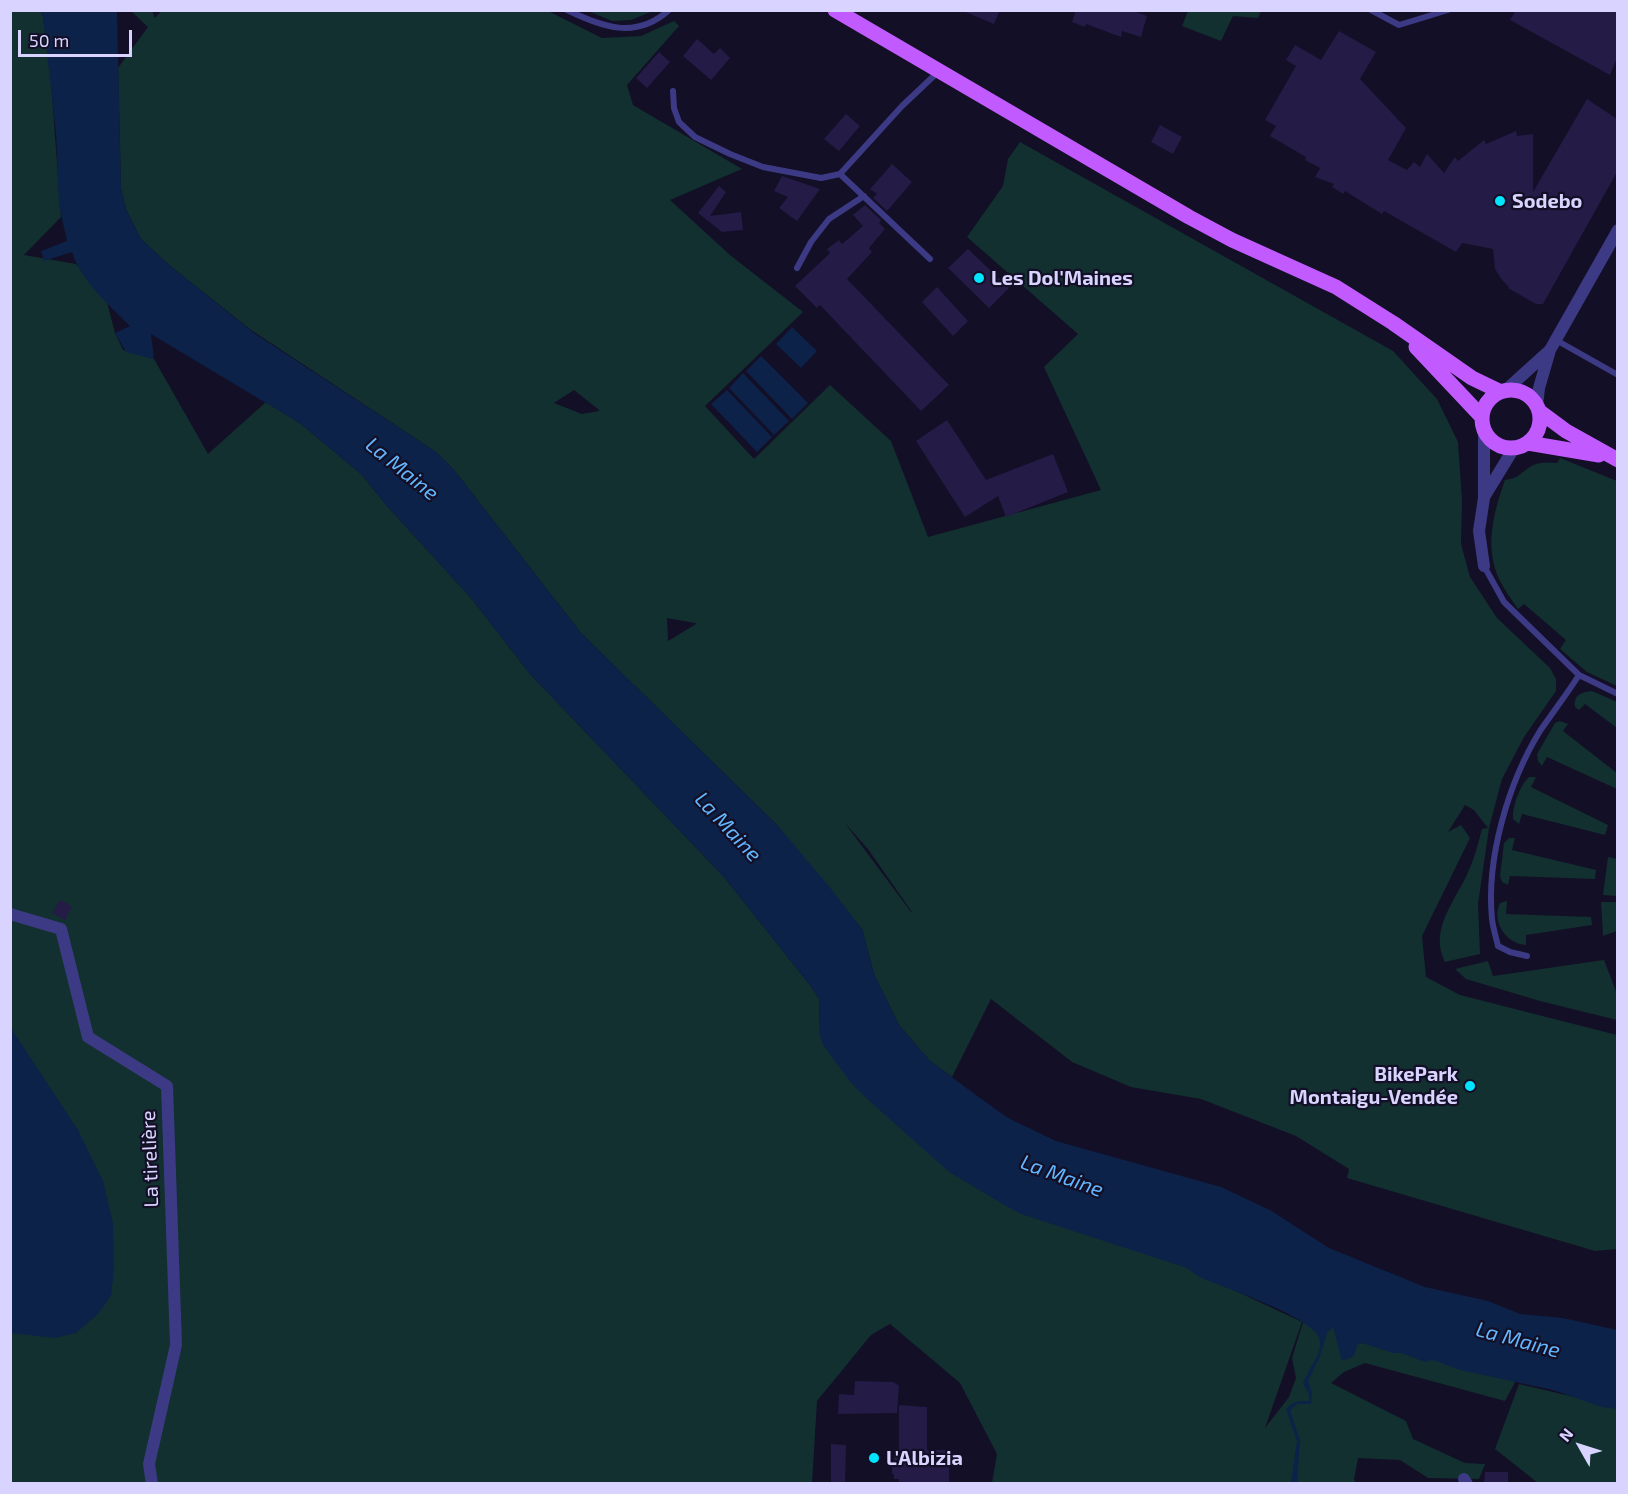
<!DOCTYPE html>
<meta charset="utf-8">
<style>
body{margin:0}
#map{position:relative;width:1628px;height:1494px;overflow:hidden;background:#130f26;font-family:"Exo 2",sans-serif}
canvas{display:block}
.frame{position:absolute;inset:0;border:12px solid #d9d4ff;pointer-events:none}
.north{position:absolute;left:1550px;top:1416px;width:60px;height:60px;-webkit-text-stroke:4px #130f26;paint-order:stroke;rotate:309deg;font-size:16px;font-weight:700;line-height:24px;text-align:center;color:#d9d4ff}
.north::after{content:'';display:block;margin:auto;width:21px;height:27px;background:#d9d4ff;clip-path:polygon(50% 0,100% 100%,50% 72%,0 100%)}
.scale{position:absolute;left:18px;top:30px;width:114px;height:27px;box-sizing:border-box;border:3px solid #d9d4ff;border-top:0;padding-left:8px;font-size:18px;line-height:21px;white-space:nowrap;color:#d9d4ff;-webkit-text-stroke:4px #130f26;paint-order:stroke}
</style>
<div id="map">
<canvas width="1628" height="1494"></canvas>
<div class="frame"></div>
<div class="north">N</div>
<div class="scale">50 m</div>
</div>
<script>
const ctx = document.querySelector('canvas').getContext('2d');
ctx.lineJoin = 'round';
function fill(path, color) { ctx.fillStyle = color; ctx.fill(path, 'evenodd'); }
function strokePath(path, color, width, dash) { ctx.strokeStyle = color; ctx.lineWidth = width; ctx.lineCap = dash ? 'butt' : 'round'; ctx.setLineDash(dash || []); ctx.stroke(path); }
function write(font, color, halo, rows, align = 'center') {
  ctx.font = font + ' "Exo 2",sans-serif'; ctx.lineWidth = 4.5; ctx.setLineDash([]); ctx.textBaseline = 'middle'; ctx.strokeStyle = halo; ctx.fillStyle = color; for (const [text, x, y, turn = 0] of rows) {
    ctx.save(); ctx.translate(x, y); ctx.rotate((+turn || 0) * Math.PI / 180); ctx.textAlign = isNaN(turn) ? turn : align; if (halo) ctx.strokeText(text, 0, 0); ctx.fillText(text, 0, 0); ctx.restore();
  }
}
fill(new Path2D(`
 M162 10 548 11 602 38 641 36 674 21 679 26 627 85 633 105 742 169 670 200 730 255 803 312 705 406 754 459 830 385 891 441 928 537 1101 490 1044 367 1078 334 967 237 1003 186 1008 159 1020 142 1393 351 1437 399 1458 442 1462 501 1461 544 1470 577 1497 618 1550 668 1556 679V691L1524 737 1502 779 1489 828 1478 904 1480 954 1445 962C1428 929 1457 899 1469 870 1475 857 1478 843 1482 829L1488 828 1474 810 1465 805 1448 832 1461 825 1470 838 1422 936 1426 977 1460 995 1617 1035V1249L1595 1251 1347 1178 1349 1169 1296 1136 1201 1099 1131 1087 1072 1062 991 999 952 1077 930 1061 899 1025 874 974 862 929 777 825 581 633 454 470 436 452 251 330 169 265 141 239 126 209 121 189 118 68 148 27 131 11H152L155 18ZM574 390 599 410V411L582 414 554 403ZM667 618 695 623 696 624 668 641ZM844 822 868 849 912 912H911Z
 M10 11H40L43 17 50 68 61 217 24 255 76 264 107 302 115 333 123 350 154 359 208 454 266 402 301 424 361 474 387 506 471 598 530 674 724 877 813 989 819 999 820 1036 1187 1268 1302 1322 1265 1428 1289 1397 1296 1378 1292 1358 1308 1306 1520 1373 1505 1401 1365 1363 1344 1372 1331 1383 1406 1421 1413 1439 1465 1463 1485 1464 1479 1479 1428 1478 1400 1460 1358 1458 1354 1480 1357 1483H992L997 1454 960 1383 890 1324 871 1335 817 1401 812 1483H11Z
 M588 11H653L631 20 612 21Z
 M1188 11V10L1261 11 1258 18 1233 16 1221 41 1182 26Z
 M1560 458 1617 481V686L1587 672 1560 649 1566 640 1524 604 1518 609C1512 600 1505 591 1500 581 1484 548 1493 514 1505 480 1518 478 1517 476 1527 469 1536 462 1546 462 1557 463Z
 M1592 691 1617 702V728L1585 704 1579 710 1575 707C1573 695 1582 692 1592 691Z
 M1560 721 1568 724 1563 731 1617 773V789L1547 757 1542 766 1538 761 1537 754 1555 723Z
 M1529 777H1536L1531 787 1608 825 1605 835 1522 814 1519 824 1513 819C1512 807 1520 785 1529 777Z
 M1509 838H1515L1512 850 1596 870 1595 879 1510 876 1508 885 1502 882 1500 876 1504 843Z
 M1608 857 1617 859V896L1603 895Z
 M1507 901 1506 914 1591 917 1592 925 1526 935V945C1506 944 1491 921 1500 903Z
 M1601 902H1618L1617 931 1603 936Z
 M1604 960 1617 994V1020L1540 1001 1466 979 1455 969 1488 961 1493 976Z
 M1519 1384 1617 1407V1483H1538L1495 1449Z`), '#12302f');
fill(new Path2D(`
 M40 11H117L121 189 126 209 141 239 169 265 254 333 436 452 454 470 581 633 777 825 828 885 862 929 874 974 899 1025 930 1061 980 1098 1008 1118 1056 1141 1221 1187 1270 1210 1329 1248 1425 1287 1488 1301 1520 1314 1563 1318 1617 1330V1409L1602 1407 1553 1390 1460 1370 1433 1360 1425 1362 1401 1353H1393L1362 1343 1357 1345 1354 1356 1342 1361 1333 1327 1327 1333 1319 1359 1308 1381 1312 1393 1311 1404H1297L1290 1410 1300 1441 1297 1483H1291L1297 1441 1286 1409C1293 1401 1299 1401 1309 1401V1394L1303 1384C1308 1368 1321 1358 1320 1341 1318 1318 1224 1288 1202 1278 1197 1276 1192 1272 1187 1268L1021 1214 1006 1206 949 1172 865 1097 852 1084 823 1045 820 1036 819 999 813 989 724 877 530 674 471 598 387 506 361 474 301 424 151 334 154 359 126 352 115 333 130 326C109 305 81 281 72 252L44 261 41 251 67 241 59 205 56 133 43 17Z
 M792 327 817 351 801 368 776 344Z
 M761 356 808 403 792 419 746 371Z
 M743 373 789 421 774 435 729 388Z
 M727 390 772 437 757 452 711 404Z
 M11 1028 78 1130 103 1181 113 1223 114 1270 111 1296 97 1315 76 1333 55 1338 11 1333Z`), '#0c2248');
fill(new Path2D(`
 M961 10H1000L994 24Z
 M1076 10H1130L1147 16 1141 37 1122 31 1121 37 1086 24 1085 27 1072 22Z
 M1516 10H1617V58L1610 75 1510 20Z
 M1339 31 1376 52 1360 79 1406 128 1388 160 1407 170 1414 162 1420 167 1427 154 1444 173 1455 157 1458 161 1484 140 1486 144 1516 131 1517 136 1533 134V192L1587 99 1617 119V172L1543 304H1536L1508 288 1509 287 1502 280 1495 269 1493 249 1462 243 1456 252 1384 211 1382 214 1345 191 1343 194 1332 187 1334 184 1315 177 1320 168 1305 160 1306 157 1270 136 1276 126 1265 120 1296 66 1286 60 1295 45 1321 60Z
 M697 39 714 54 720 48 730 58 711 80 683 56Z
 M659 52 670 62 647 88 636 78Z
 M846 114 860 126 839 151 824 139Z
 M1160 125 1182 137 1173 154 1151 142Z
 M892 164 912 182 887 211 873 198 877 194 870 189Z
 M782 176 820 189 797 221 779 208 788 197 774 191Z
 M719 186 726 192 710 216 741 212 743 230 722 232 698 213Z
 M865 205 881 220 879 223 885 229 869 248 872 252 847 279 949 385 921 411 820 305 817 308 795 286 830 253 827 249 839 240 842 244 863 226 853 215Z
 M968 249 1009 288 989 308 948 268Z
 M937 287 968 321 953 336 922 302Z
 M947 420 986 480 1053 454 1068 492 1006 517 998 496 965 517 916 441Z
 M60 900 72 906 65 920 52 913Z
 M855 1381 893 1382 899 1386 897 1413 838 1414 839 1394 854 1395Z
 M899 1405 927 1407V1450H949V1484H899V1479H894V1474H892V1460H894V1456H899Z
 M831 1444 846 1445 845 1484H831Z
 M1485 1472H1508V1484H1484Z`), '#241b47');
strokePath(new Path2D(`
 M567 10C602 27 636 40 669 10
 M1371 10 1399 25 1448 10
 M673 91 674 108 679 122 695 137 730 154 763 167 821 178 840 174 902 106 938 72
 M840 174 930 259
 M797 268 811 242 829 219 864 196
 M1556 340 1618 375
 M1484 566 1504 602 1579 675C1567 694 1553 712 1540 731 1508 783 1486 859 1492 919 1493 928 1496 937 1498 946L1510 952 1527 956
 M1579 675 1618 694`), '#3d3a85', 6);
strokePath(new Path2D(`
 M1507 389 1549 351
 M1537 406 1539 388 1550 350 1618 230
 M1484 497 1514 448
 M1484 566 1479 531 1484 498V433
 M10 914 61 929 88 1037 167 1086 176 1345 149 1464 152 1484
 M1464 1479 1467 1484`), '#3d3a85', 12);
strokePath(new Path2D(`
 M835 10 1189 217 1232 240 1336 287 1393 323 1472 378 1499 391
 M1416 347 1481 416
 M1482 419a29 29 0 1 1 58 0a29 29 0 1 1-58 0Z
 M1539 411 1566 431 1618 460
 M1528 443 1599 455`), '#c25bff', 15);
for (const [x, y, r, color] of [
 [1500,201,6,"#00e5ff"],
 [979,278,6,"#00e5ff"],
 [1470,1086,6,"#00e5ff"],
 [874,1458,6,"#00e5ff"]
]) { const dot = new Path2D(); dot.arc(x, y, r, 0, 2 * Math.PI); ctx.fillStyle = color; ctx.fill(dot); strokePath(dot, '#130f26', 2); }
write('bold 20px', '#d9d4ff', '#130f26', [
 ["Sodebo",1512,201],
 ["Les Dol'Maines",991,278],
 ["BikePark",1458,1074,"right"],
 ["Montaigu-Vendée",1458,1097,"right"],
 ["L'Albizia",886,1458]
], 'left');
write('20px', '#d9d4ff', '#130f26', [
 ["La tirelière",150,1159,-92]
]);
write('italic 21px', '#62b6ff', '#130f26', [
 ["La Maine",402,469,39],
 ["La Maine",728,827,47],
 ["La Maine",1062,1176,20],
 ["La Maine",1518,1340,15]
]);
</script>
